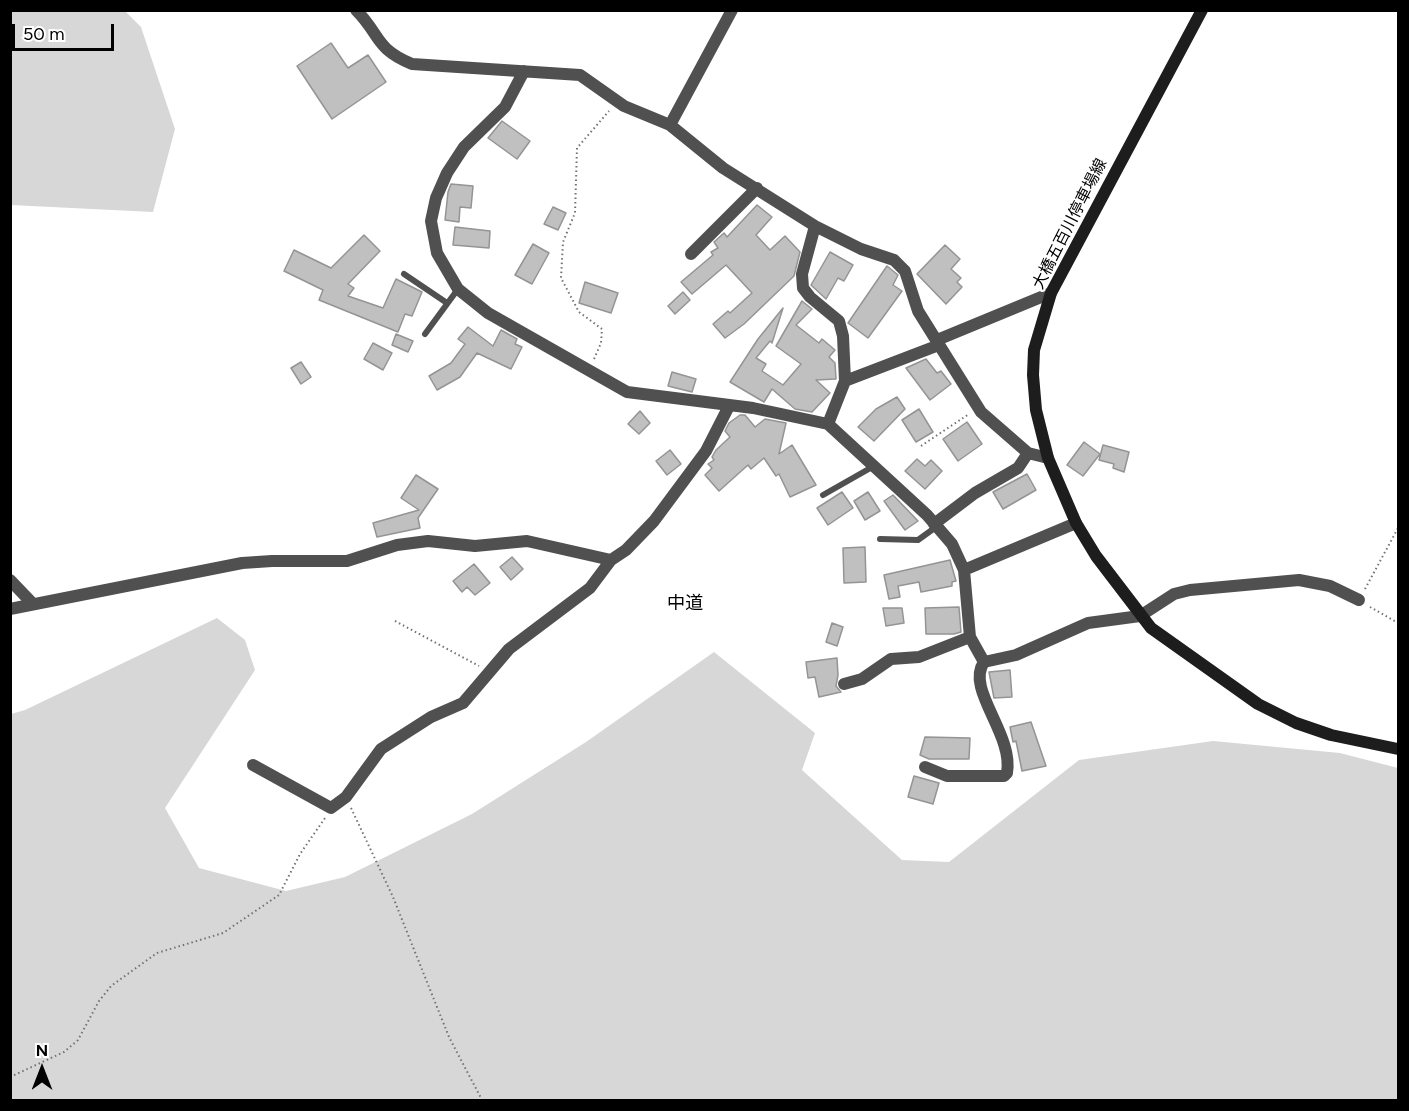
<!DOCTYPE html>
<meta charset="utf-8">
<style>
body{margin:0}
#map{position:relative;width:1409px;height:1111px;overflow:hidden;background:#fff;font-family:Figtree,sans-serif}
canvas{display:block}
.frame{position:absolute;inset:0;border:12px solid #000;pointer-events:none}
.north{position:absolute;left:12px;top:1039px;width:60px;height:60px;-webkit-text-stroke:4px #fff;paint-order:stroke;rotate:0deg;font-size:16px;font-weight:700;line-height:24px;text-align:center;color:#000}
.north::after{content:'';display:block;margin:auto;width:21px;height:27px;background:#000;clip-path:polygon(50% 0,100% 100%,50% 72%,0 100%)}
.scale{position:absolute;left:12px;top:24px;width:102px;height:27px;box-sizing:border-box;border:3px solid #000;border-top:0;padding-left:8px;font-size:18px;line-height:21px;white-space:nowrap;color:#000;-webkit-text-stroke:4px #fff;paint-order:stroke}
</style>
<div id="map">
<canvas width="1409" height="1111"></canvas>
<div class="frame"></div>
<div class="north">N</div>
<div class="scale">50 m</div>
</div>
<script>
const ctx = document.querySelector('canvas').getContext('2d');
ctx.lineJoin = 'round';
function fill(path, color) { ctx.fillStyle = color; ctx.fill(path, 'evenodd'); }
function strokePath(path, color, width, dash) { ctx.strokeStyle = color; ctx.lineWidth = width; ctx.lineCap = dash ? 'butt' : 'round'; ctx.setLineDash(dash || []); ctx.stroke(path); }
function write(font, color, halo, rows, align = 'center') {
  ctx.font = font + ' Figtree,"Noto Sans JP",sans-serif'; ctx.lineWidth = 4.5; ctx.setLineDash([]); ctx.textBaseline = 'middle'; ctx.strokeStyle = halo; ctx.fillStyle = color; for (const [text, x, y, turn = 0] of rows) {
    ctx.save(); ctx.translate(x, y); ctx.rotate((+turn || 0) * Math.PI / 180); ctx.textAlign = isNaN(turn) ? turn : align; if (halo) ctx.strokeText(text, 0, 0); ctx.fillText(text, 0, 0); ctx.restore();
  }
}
fill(new Path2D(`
 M10 11H125L141 27 175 129 153 212 11 205Z
 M217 618 245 640 255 670 165 808 199 868 286 891 345 877 472 814 586 742 714 652 815 733 802 770 902 860 949 862 1079 760 1213 741 1340 753 1398 768V1100H11V714L25 710Z`), '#d7d7d7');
const building = new Path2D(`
 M331 43 348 68 368 55 386 82 332 119 297 66Z
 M502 121 530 141 517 159 488 138Z
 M451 184 473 186 471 208 460 207 459 222 445 220 448 192Z
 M757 205 772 217 756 235 770 250 785 236 800 252 794 276 744 324 725 338 713 324 728 311 730 313 752 293 726 265 692 294 681 282 713 255 711 252 718 248 714 242 724 233 727 237Z
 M553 207 566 213 558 230 544 224Z
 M455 227 490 231 489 248 453 245Z
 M364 235 380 251 348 284 354 288 348 296 383 308 396 279 422 292 412 316 405 314 398 332 319 300 323 290 284 271 294 250 331 268Z
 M533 244 549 253 532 284 515 275Z
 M945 245 960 259 951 269 961 278 957 282 962 287 946 304 917 274Z
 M830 252 853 265 844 281 838 278 826 299 811 285Z
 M887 266 898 275 893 285 902 291 868 338 848 323Z
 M585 282 618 293 611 313 579 303Z
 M683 292 690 300 675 314 668 306Z
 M802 301 812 309 796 325 819 343 822 339 835 350 829 357 835 363 836 379 816 380 830 393 812 412 795 409 772 389 764 402 730 382 758 339 783 308 772 343 770 341 756 358 766 364 762 371 783 385 801 364 776 346Z
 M468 327 493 346 501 330 517 339 515 344 522 347 511 369 477 353 460 377 437 390 429 376 451 363 465 344 458 339Z
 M396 334 413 341 408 352 392 345Z
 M373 343 392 353 383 370 364 359Z
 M926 359 937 373 941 371 951 384 930 400 906 368Z
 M301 362 311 377 301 384 291 368Z
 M672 372 696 379 692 392 668 386Z
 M897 397 905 409 874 441 858 427 876 409Z
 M919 409 933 432 916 442 902 420Z
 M640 411 650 423 639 434 628 424Z
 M740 415H745L755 427 765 419 786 423 779 454 792 445 816 485 790 497 779 474 776 476 764 458 751 469 748 465 719 491 705 475 712 468 708 464 714 460 712 457 716 450 730 437 725 431 729 423Z
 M967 422 982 444 958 461 943 439Z
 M1084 442 1100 454 1083 476 1067 465Z
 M1103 445 1129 452 1124 472 1113 468 1114 464 1099 460Z
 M670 450 681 464 667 475 656 461Z
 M917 459 925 466 931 460 942 471 925 489 905 471Z
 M1027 474 1036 490 1003 509 993 492Z
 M416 475 438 489 418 518 420 528 377 537 373 523 419 510 401 498Z
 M842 492 853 508 828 525 817 508Z
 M868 492 880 511 865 520 854 501Z
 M893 495 918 521 905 530 884 501Z
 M865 547 866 582 844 583 843 548Z
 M512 557 523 569 511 580 500 567Z
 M950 560 956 581 952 582V586L921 592 919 582 898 586 900 597 889 599 884 575Z
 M474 564 490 583 475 595 467 587 462 592 453 581Z
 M959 607 961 632 954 634H926L925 608Z
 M883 608H902L904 623 886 626Z
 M832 623 843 627 837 646 826 642Z
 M837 658 838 675 836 686 841 692 819 697 815 677 808 678 806 662Z
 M1010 670 1012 697 994 698 989 672Z
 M1031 722 1046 766 1022 771 1016 741 1013 742 1010 727Z
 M925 737 970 738 969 759H929L920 755Z
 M914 776 939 783 933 804 908 797Z`);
fill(building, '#c0c0c0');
strokePath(building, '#949494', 1.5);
strokePath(new Path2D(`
 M594 359 601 343 602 329 579 312 561 278 563 242 575 213 577 148 609 111
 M921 446 969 414
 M1365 589 1398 528
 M1370 607 1398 623
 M395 621 479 666
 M351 808 393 897 449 1037 482 1100
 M10 1077 64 1052 78 1040 99 1001 111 986 157 953 223 933 279 895 300 854 325 818`), '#727272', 2, [1.5, 3]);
strokePath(new Path2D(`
 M404 274 447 303
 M425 334 458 289
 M823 495 874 466
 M880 539 918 540 936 527`), '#505050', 6);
strokePath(new Path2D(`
 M356 10C381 35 374 48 412 64L580 75 624 106 670 125 723 168 815 226 861 249 894 260 905 271 918 311 981 412 1028 453 1048 458
 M524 71 505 107 464 147 447 173 436 198 431 221 437 253 458 289 488 313 627 392 753 408 828 424 927 515 952 544 964 570 970 637 984 662 1016 655 1088 623 1140 616 1174 594 1190 590 1299 580 1330 586 1359 600
 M670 125 732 10
 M815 226 802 274 803 288 810 297 839 321 843 336 845 381 828 424
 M691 254 757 188
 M937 340 1051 293
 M845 381 939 345
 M934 524 975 493 1018 468 1028 453
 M964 570 1076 523
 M10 580 33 604
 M10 609 242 563 272 561H347L397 545 428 541 475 546 527 541 611 560
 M844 684 862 679 891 659 919 657 970 637
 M253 765 331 808 346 797 381 749 431 717 463 703 509 649 590 588 611 560 626 550 654 521 706 451 729 406
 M925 767 947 776H1004L1007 773C1014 734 965 689 984 662`), '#505050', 12);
strokePath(new Path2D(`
 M1202 10 1051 293 1034 350 1033 375 1036 410 1048 458 1076 523 1096 556 1151 628 1258 704 1296 723 1331 735 1398 749`), '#1d1d1d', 12);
write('16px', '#000', '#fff', [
 ["大橋五百川停車場線",1070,224,-63]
]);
write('18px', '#000', '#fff', [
 ["中道",685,604]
]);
</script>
